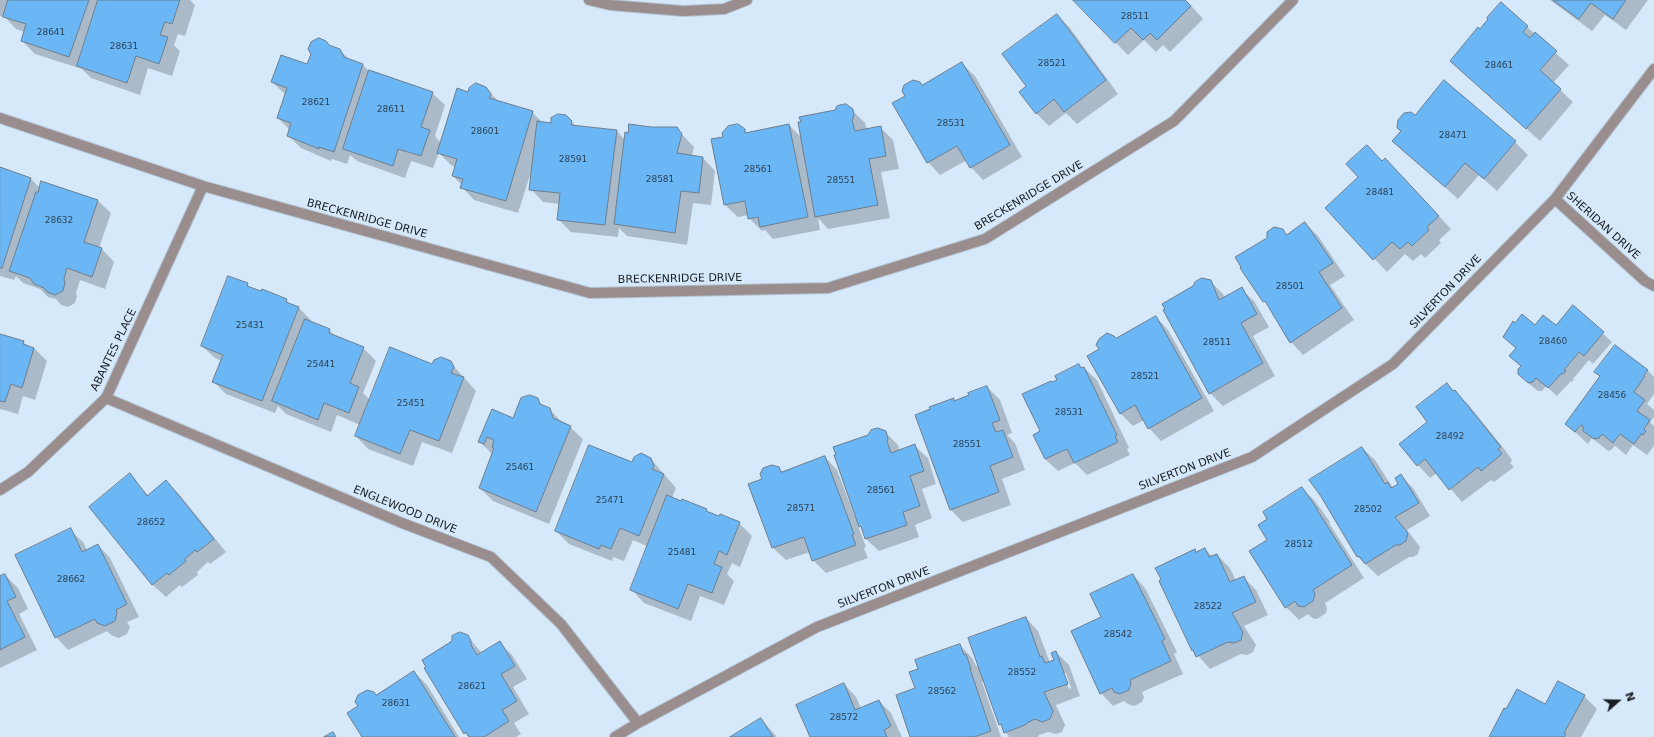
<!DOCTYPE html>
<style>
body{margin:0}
#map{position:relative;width:1654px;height:737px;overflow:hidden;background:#d6e9fa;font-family:"DejaVu Sans",sans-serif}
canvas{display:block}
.north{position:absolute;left:1598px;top:681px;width:40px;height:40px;-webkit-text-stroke:3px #d6e9fa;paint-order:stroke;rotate:70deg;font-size:11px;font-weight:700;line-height:16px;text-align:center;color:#171d23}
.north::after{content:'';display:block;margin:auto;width:14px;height:18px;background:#171d23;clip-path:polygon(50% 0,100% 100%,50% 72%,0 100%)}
</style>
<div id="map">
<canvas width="1654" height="737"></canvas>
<div class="north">N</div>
</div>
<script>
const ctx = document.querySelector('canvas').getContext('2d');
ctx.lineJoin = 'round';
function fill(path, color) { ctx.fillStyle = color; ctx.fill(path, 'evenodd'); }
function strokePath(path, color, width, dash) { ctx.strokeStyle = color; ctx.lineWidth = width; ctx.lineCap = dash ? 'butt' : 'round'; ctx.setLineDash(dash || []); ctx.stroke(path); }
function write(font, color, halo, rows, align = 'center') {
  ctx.font = font + ' "DejaVu Sans",sans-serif'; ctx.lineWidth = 3; ctx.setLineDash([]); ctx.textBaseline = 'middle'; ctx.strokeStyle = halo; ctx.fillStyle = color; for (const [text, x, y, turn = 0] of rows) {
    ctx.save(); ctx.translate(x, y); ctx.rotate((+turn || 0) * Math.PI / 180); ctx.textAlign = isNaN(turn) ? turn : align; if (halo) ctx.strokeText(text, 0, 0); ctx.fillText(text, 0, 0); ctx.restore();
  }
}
fill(new Path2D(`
 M0 0H190L195 5 185 36 178 34 174 45 180 51 172 76 148 68 140 95 91 78 82 69 35 54 22 41 25 32 16 29 5 17 0 16Z
 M1074 0H1186L1203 19 1170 52 1163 45 1156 52 1144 40 1128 55Z
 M1550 0H1648L1626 30 1605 15 1592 31Z
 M1057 15 1070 28 1118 94 1077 124 1066 113 1049 126 1036 113 1027 86Z
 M1527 27 1569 65 1553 83 1573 102 1540 141 1451 61 1480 30Z
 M330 46 339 50 351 61 363 65 369 71 432 93 445 105 435 136 441 143 468 93 485 87 499 102 532 112 543 123 551 124 566 116 577 127 617 131 625 140 676 128 694 147 692 156 703 158 715 171 711 205 693 203 687 245 627 236 619 228 618 237 571 232 558 219 560 204 543 202 531 189 532 169 518 213 474 200 462 187V185L453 176 456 167 451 165 439 153 433 168 411 161 405 178 357 161 350 155 347 164 332 159 331 161 301 148 288 135 290 130 278 118 286 95 272 82 308 65Z
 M962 64 975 76 1022 157 983 180 971 167 967 160 940 175 928 162 906 96 920 83 923 86Z
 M852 110 865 123 867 130 880 127 893 140 899 169 881 172 890 218 828 229 818 218 820 230 773 239 765 230 762 231 749 218V215L738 217 725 205 724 138 744 130 747 133 789 125 802 138Z
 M1415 117 1515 142 1528 155 1497 191 1479 175 1458 199 1393 141Z
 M1382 162 1398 172 1451 229 1439 240 1441 243 1425 258 1421 254 1413 261 1405 254 1387 272 1327 208Z
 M0 168 31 179 40 188 42 182 98 201 111 213 99 248 102 249 114 262 105 289 80 280 76 293 77 296 75 303 68 307 61 305 56 299 48 297 40 289 23 283 16 276 14 280 0 276Z
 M1305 223 1318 236 1345 276 1330 285 1354 320 1303 355 1291 342 1270 308 1264 301 1283 230 1287 235Z
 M1210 281 1223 294 1225 298 1241 289 1254 301 1269 327 1253 336 1275 376 1223 406 1210 393 1194 287Z
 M247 284 252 289 286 300 291 305 298 307 311 320 310 322 329 330 337 338 363 348 376 361 363 393 370 400 432 366 450 362 476 391 452 453 422 442 413 466 368 449 356 436 360 425 337 415 331 432 286 414 278 406 275 413 226 394 214 382 222 361 215 358 202 346Z
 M1573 306 1612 342 1593 364 1589 360 1573 379 1574 380 1572 382 1571 381 1557 396 1546 386 1542 391H1538L1528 383 1522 366 1535 327 1556 326Z
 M1156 317 1168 330 1214 411 1161 441 1149 428 1144 420 1133 426 1121 414 1100 350Z
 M0 335 23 342 29 347 34 348 47 361 35 400 23 396 18 414 0 409Z
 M1079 365 1082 369 1084 368 1097 380 1129 448 1127 449 1130 455 1087 475 1075 463 1058 471 1045 459 1041 432 1052 383Z
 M1647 370 1654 377V394L1647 404 1654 410V417L1650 422 1654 426V446L1647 455 1633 445 1626 455 1615 446 1611 450 1608 451 1592 438 1588 444 1566 424 1600 377 1596 372Z
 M1447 385 1468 404 1505 450 1512 460 1510 463 1514 467 1494 482 1491 480 1462 502 1437 473 1430 478 1418 465 1428 422Z
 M987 387 1000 400 1012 433 1007 435 1015 443 1025 470 1002 479 1011 505 963 522 951 510 916 415 953 400 955 401Z
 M537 399 545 408 549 409 563 423 570 427 583 439 549 524 493 501 480 488 492 454 480 442 514 420Z
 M885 432 898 445 900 451 915 446 928 458 936 484 922 489 932 518 915 525 919 537 879 551 866 539 863 529 857 523 866 547 864 548 868 558 826 573 813 560 810 552 786 560 773 548 749 484 763 479 778 468 783 472 825 457 837 470 855 517H857Z
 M1362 448 1375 460 1393 488 1399 484 1400 475 1413 488 1430 516 1407 530 1420 547 1418 554 1413 557H1409L1378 576 1358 557 1321 494Z
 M650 458 676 488 672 498 706 510 711 514 739 523 752 536 740 567 732 563 727 574 734 581 724 605 700 596 691 621 644 603 632 590 649 547 633 540 624 561 613 557 612 561 569 544 556 531 632 464Z
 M130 475 149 496 166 481 179 494 226 552 210 564 208 562 197 572 198 575 182 587 180 585 166 597 153 585 90 507Z
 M1302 488 1315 501 1330 522 1329 523 1364 578 1325 603 1327 608 1326 613 1317 619 1312 618 1308 614 1299 620 1286 607 1250 551 1268 540V519Z
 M70 530 83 542 87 550 98 545 110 558 139 617 127 622 130 627 127 634 119 638 111 635 107 631 68 650 56 637Z
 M1205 549 1213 557 1217 555 1230 568 1236 581 1243 577 1256 590 1268 615 1244 626 1256 645 1253 652 1247 655 1241 654 1210 669 1193 650 1195 550 1197 553Z
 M5 575 18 588 28 609 19 614 37 650 0 668V578Z
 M1133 575 1145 588 1177 652 1174 654 1183 674 1142 692 1144 697 1142 702 1134 706 1128 704 1124 701 1113 706 1101 693 1102 617Z
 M1026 618 1038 631 1050 663 1055 661 1056 652 1069 665 1080 696 1056 705 1065 725 1062 732 1056 734 1048 732 1039 735 1038 737H1009L1000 724 984 681 982 682 1001 737H911L920 670 960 645 972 658 975 664 980 670ZM1063 673H1066L1071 688 1069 689Z
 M467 636 482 653 499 642 512 655 527 679 513 687 529 714 514 723 521 734 516 737H469L465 733 425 668Z
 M414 672 427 685 459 737H363L376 696Z
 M844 684 856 697 861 708 879 701 891 713 902 737H811Z
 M1584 696 1597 709 1581 737H1490L1546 706Z
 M761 719 777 737H732Z`), '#0003');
const building = new Path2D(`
 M8 0H89L69 57 21 41 26 24 3 17Z
 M98 0H180L172 24 165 22 160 35 168 37 159 64 136 56 127 83 77 66Z
 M1073 0H1185L1191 6 1157 40 1150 33 1143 40 1131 28 1115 43Z
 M1553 0H1626L1613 19 1591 3 1579 19Z
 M1501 2 1528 26 1523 32 1530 38 1535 32 1557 51 1540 70 1561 89 1526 129 1450 61 1478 27 1480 29 1488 19 1487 18Z
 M1057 14 1106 80 1064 112 1054 99 1036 114 1019 92 1026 86 1002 54Z
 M319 38 326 41 329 45 340 49 344 57 363 64 334 152 319 147V149L287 136 291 123 277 118 287 88 271 82 281 55 307 64 311 54 308 49 311 42Z
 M962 62 1010 145 970 168 957 146 927 163 892 103 905 96 902 91 904 85 913 80 920 82 922 85Z
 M369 70 433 92 421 127 430 130 421 156 398 149 393 166 343 149Z
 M1444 80 1516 141 1484 179 1465 163 1445 187 1392 141 1401 131 1397 128 1398 120 1404 113 1411 112 1415 115Z
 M476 83 486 87 491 94 489 98 533 111 506 201 460 188 463 179 452 176 457 159 437 153 457 88 468 92 469 88Z
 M846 104 853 109 854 116 852 120 855 131 881 126 886 156 869 159 878 205 815 217 798 122H801L799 117 835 110 837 106Z
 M558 114 566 115 572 121 571 125 617 130 605 225 557 220 560 193 529 190 537 121 551 123V118Z
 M629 124 651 127H677L682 134 677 153 703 157 699 193 681 191 675 233 614 224 625 132 628 133Z
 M738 124 745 129V133L789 124 808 217 760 227 758 217 748 219 745 201 724 205 711 139 723 137 722 133 728 126Z
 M1367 145 1382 161 1385 158 1439 216 1427 227 1429 230 1412 246 1408 242 1400 249 1392 242 1373 260 1325 208 1358 177 1346 164Z
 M0 167 31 178 2 268H0Z
 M41 181 98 200 84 242 102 248 92 277 67 268 64 279 65 283 63 291 55 295 47 292 44 288 34 284 30 278 9 271 36 192H38Z
 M1305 222 1333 263 1319 272 1342 308 1290 343 1265 301 1263 302 1240 268 1241 267 1235 257 1267 238V232L1274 227 1283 229 1286 235Z
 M228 276 248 283 247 286 261 291 262 289 287 299 286 302 299 307 262 401 212 382 223 355 201 346Z
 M1202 278 1211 280 1219 300 1242 287 1257 314 1241 323 1263 363 1209 394 1163 310 1165 309 1162 304 1193 286 1195 282Z
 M1573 305 1604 332 1584 356 1579 352 1564 370 1566 371 1563 374 1562 373 1548 388 1536 378 1533 382 1528 383 1518 374V369L1521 366 1509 356 1516 348 1503 337 1513 321 1515 323 1522 314 1535 325 1543 315 1556 325Z
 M1156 316 1202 398 1148 429 1135 405 1120 414 1087 356 1099 349 1096 345 1099 339 1107 333 1114 336 1116 338Z
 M305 319 330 329 329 333 364 347 350 383 359 387 349 413 324 403 318 420 272 401Z
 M0 334 24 341 23 344 34 348 22 388 11 384 5 402 0 401Z
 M1615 345 1648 370 1644 375 1645 376 1634 392 1645 400 1637 411 1650 420 1644 429 1646 431 1643 435 1641 434 1634 444 1620 434 1613 443 1602 434 1599 438 1594 439 1583 431V426L1581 425 1575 432 1565 424 1600 376 1594 372Z
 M390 347 432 364 434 360 441 357 451 361 454 367 451 373 464 377 439 441 410 430 400 454 355 436Z
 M1079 364 1081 368 1084 367 1117 435 1115 436 1118 442 1074 463 1067 449 1045 459 1033 435 1040 431 1022 394 1051 381 1052 382 1057 380 1055 376Z
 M1447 383 1453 391 1455 390 1492 436 1501 447 1498 449 1502 454 1481 471 1478 467 1449 490 1425 459 1417 466 1399 444 1427 422 1416 407Z
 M987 386 1000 420 992 423 996 432 1003 430 1013 457 990 466 999 492 950 510 915 415 930 409 929 407 954 398V401L969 395 968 393Z
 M530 395 538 398 540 404 550 408 553 418 571 426 536 512 479 488 494 448 492 447 494 440 487 437 484 444 478 442 492 409 513 418 521 398Z
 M878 428 886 431 888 439 887 441 891 453 915 444 924 471 910 476 920 506 903 512 907 525 865 539 861 526 859 527 834 455H836L833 447 868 435 871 430Z
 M589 445 632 462 634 457 641 453 651 458 654 466 652 469 664 474 639 536 620 528 611 549 601 545 599 549 555 531Z
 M1362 447 1385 484 1388 482 1391 488 1398 484 1395 478 1401 474 1419 503 1395 517 1408 533 1406 541 1400 545H1396L1365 564 1359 556 1357 557 1320 495 1309 480Z
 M825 456 854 534 852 535 856 545 812 561 804 537 772 548 748 484 762 479 760 474 763 468 772 465 779 467 781 472Z
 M130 473 147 496 166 480 214 539 197 552 195 550 185 559 186 561 169 575 167 573 152 585 89 507Z
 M1302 487 1318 510H1317L1352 565 1313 590 1315 594 1313 601 1304 607 1298 606 1295 601 1285 608 1249 551 1267 540 1258 525 1267 519 1263 512Z
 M667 495 681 501 682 499 707 509 706 511 719 516 720 514 740 522 727 555 719 551 714 564 722 567 712 593 688 584 678 609 630 590Z
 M71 528 82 552 98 544 127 604 116 610 117 613 115 621 105 626 97 623 95 619 55 638 15 555Z
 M1205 548 1209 557 1217 554 1230 582 1244 576 1256 602 1232 613 1243 632 1241 640 1234 643 1228 642 1196 657 1193 650 1192 651 1159 581 1161 579 1155 568 1195 549 1196 552Z
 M5 574 16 597 7 601 25 637 0 650V576Z
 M1133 574 1165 639 1162 641 1171 661 1130 680 1131 683 1129 690 1120 694 1114 692 1112 688 1100 694 1071 631 1101 617 1090 594Z
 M1026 617 1040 657 1042 656 1045 663 1054 660 1051 653 1056 651 1068 684 1044 692 1053 711 1050 719 1042 722 1035 719 1027 723 1025 725 1004 733 1001 724 999 725 968 638Z
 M460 632 468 635 471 641V645L477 655 500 641 515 666 501 674 517 701 502 710 509 721 484 737H469L466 732 464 734 424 668 426 667 422 660 452 641V636Z
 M960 644 964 655 966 654 971 669H970L991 731 974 737H910L896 695 915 688 909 672 918 669 915 660Z
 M414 671 455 737H362L347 713 358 706 355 702 358 695 367 690 374 692 376 695Z
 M1558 681 1585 695 1564 733 1566 734 1564 737H1489L1504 708 1506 709 1517 689 1545 704Z
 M844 683 855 710 879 700 891 726 884 730 887 737H810L796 705Z
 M761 718 773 737H730Z
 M333 732 336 737H324Z`);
fill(building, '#6bb6f5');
strokePath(building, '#6d7e8d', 1);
const minor = new Path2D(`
 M589 0 610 5 683 11 724 9 747 0
 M0 118 203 186 590 293 828 288 985 239 1174 121 1293 0
 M1555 199 1645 281 1654 286
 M106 398 402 523 491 557 561 624 638 723
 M0 490 28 472 106 398 203 186
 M615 737 638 723 817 627 1252 457 1393 364 1555 199 1654 69`);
strokePath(minor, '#b4c4d3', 12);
strokePath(minor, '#998d8e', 10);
write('9px', '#2c4358', null, [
 ["28511",1135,17],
 ["28641",51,33],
 ["28631",124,47],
 ["28521",1052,64],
 ["28461",1499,66],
 ["28621",316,103],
 ["28611",391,110],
 ["28531",951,124],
 ["28601",485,132],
 ["28471",1453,136],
 ["28591",573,160],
 ["28561",758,170],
 ["28581",660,180],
 ["28551",841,181],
 ["28481",1380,193],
 ["28632",59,221],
 ["28501",1290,287],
 ["25431",250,326],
 ["28460",1553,342],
 ["28511",1217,343],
 ["25441",321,365],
 ["28521",1145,377],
 ["28456",1612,396],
 ["25451",411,404],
 ["28531",1069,413],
 ["28492",1450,437],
 ["28551",967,445],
 ["25461",520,468],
 ["28561",881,491],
 ["25471",610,501],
 ["28571",801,509],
 ["28502",1368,510],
 ["28652",151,523],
 ["28512",1299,545],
 ["25481",682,553],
 ["28662",71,580],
 ["28522",1208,607],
 ["28542",1118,635],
 ["28552",1022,673],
 ["28621",472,687],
 ["28562",942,692],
 ["28631",396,704],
 ["28572",844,718]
]);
write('11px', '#171d23', '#d6e9fa', [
 ["BRECKENRIDGE DRIVE",1029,196,-31],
 ["BRECKENRIDGE DRIVE",367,219,15],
 ["SHERIDAN DRIVE",1603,226,42],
 ["BRECKENRIDGE DRIVE",680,279,-1],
 ["SILVERTON DRIVE",1446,292,-46],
 ["ABANTES PLACE",114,350,-64],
 ["SILVERTON DRIVE",1185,470,-21],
 ["ENGLEWOOD DRIVE",405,510,22],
 ["SILVERTON DRIVE",884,588,-21]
]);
</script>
